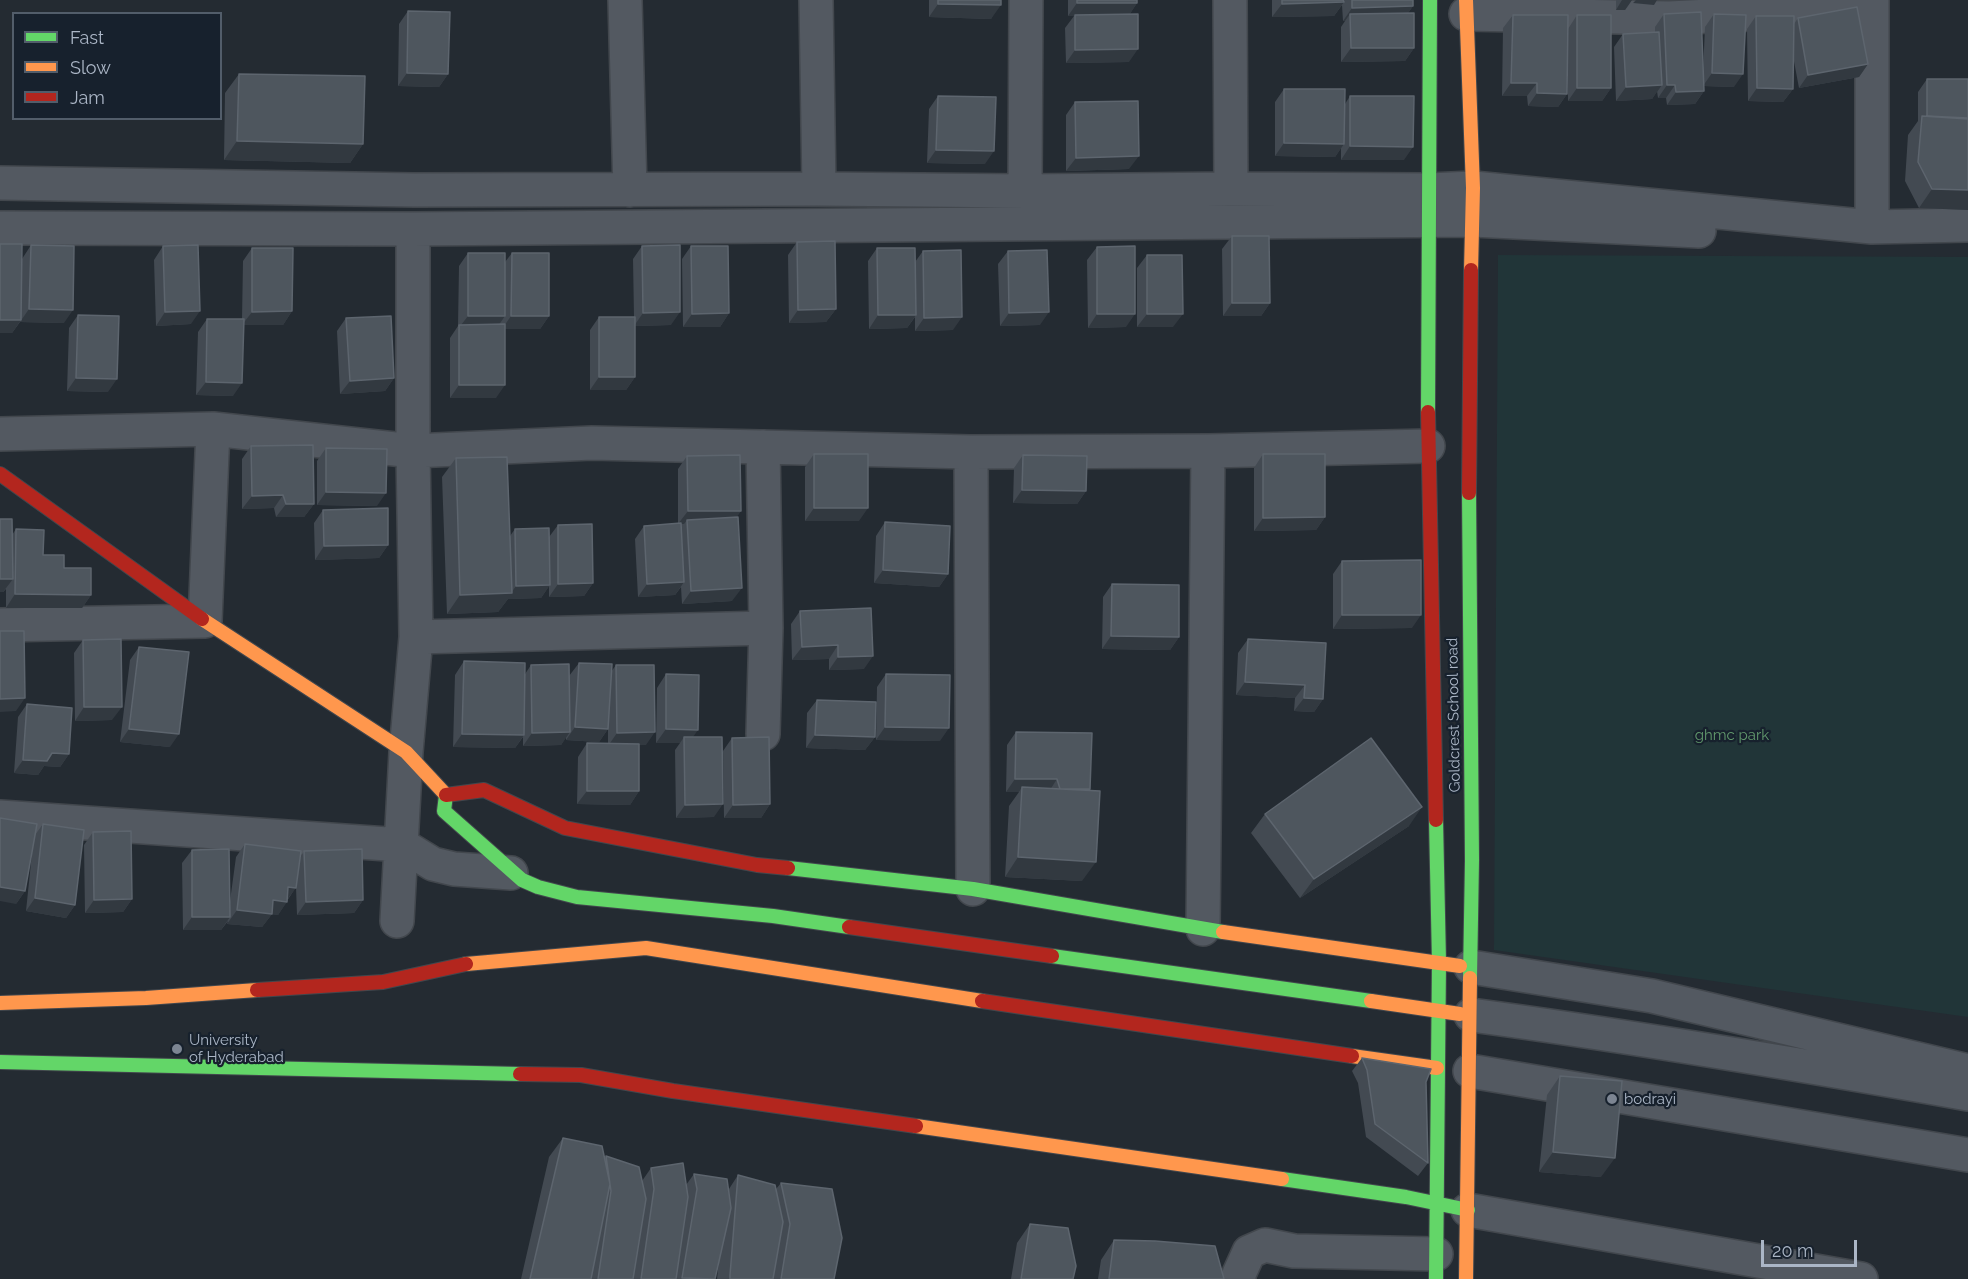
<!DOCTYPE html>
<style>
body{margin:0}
#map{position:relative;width:1968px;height:1279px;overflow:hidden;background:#242b32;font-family:Raleway,sans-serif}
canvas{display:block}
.legend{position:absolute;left:12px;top:12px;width:210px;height:108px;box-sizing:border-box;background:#17212d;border:2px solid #525d6a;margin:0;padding:8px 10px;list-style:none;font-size:18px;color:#abb6c6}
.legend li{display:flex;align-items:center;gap:12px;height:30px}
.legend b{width:30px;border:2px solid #525d6a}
.scale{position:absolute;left:1761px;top:1240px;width:96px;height:27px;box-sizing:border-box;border:3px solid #abb6c6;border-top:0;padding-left:8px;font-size:18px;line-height:21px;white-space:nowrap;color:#abb6c6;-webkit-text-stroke:4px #17212d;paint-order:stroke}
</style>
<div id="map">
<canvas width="1968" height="1279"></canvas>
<ul class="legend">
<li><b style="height:8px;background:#63d668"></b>Fast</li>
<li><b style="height:8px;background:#ff974d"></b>Slow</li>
<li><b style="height:8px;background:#b3261e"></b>Jam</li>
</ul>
<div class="scale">20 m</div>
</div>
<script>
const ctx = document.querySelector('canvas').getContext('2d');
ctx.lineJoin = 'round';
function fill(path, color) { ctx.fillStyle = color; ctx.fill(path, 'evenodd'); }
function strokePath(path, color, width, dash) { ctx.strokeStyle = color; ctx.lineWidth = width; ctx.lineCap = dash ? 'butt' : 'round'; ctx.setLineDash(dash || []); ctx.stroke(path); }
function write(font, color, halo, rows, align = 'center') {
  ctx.font = font + ' Raleway,sans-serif'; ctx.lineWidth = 4.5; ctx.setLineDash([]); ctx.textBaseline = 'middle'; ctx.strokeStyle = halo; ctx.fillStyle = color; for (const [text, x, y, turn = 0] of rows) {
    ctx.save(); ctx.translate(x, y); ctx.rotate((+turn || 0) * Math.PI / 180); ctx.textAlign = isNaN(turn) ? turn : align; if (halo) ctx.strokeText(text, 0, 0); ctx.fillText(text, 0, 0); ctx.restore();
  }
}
fill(new Path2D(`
 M1498 255 1968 257V1017L1494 950Z`), '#213538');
const street = new Path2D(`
 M625 0 630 190
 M816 0 819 189
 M1230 0 1231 189
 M1466 14 1669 18 1872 8V0
 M0 183 414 190 819 189 1025 191 1231 189 1430 190 1473 188 1872 227 1968 225
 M1025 191 1026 0
 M1872 227V8
 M0 228 413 229 1473 220 1699 231
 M0 434 213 429 413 451 592 443 971 452 1208 451 1428 446
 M763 447 766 628 763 734
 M971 452 973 889
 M0 625 205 621 213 429
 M416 637 766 628
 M0 817 402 845 433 864 454 869 511 873
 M397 921 406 752 416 637 413 451V229
 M1203 929 1208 451
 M1471 967 1652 996 1968 1071
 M1471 1015C1637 1037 1803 1065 1968 1094
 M1470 1071 1968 1155
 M1468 1210 1861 1279
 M1239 1279V1274L1249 1252 1265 1245 1294 1251 1436 1254`);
const fast = new Path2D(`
 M1428 412 1430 0
 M1469 493 1472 860 1470 978
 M446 795 444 811 522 880 538 887 577 897 773 916 849 927
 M1436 820 1439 962 1436 1279
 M788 868 973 889 1223 932
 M1052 956 1371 1001
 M0 1062 520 1074
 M1282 1179 1406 1197 1468 1210`);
const slow = new Path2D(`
 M1466 0 1473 188 1471 270
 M202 619 406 752 446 795
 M1223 932 1460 966
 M466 964 646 948 982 1001
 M1371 1001 1460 1014
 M0 1003 146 998 257 990
 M1352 1056 1437 1068
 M916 1126 1282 1179
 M1466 1279 1470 978`);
const jam = new Path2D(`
 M1428 412 1436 820
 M0 474 202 619
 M1469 493 1471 270
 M446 795 484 790 565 828 757 865 788 868
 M849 927 1052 956
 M257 990 383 982 466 964
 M982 1001 1352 1056
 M520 1074 581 1075 673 1091 916 1126`);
strokePath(street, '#42474d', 36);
strokePath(fast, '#42474d', 16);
strokePath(slow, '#42474d', 16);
strokePath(jam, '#42474d', 16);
strokePath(street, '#535961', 33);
strokePath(fast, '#63d668', 14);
strokePath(slow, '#ff974d', 14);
strokePath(jam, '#b3261e', 14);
fill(new Path2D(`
 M929 0H1001L991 19 929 17Z
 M1068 0H1137V3L1129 15V62L1066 63 1065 28 1074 16H1068Z
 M1272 0H1413V6L1408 13 1414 48 1405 61 1341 62V27L1345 21H1343L1342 5 1334 16 1272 17Z
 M1616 0H1632L1625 10H1616Z
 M408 11 448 74 439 87 398 86 399 24Z
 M1664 14 1703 72 1705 27 1714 14 1734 87 1704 86V91L1695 104 1667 105 1666 98H1658L1657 91 1652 99 1616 101 1614 47 1623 34 1655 33V27Z
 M1513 15 1567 94 1558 107 1528 106 1527 96H1502L1503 28Z
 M1577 15 1611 88 1602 101H1568V29Z
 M1756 16 1794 24 1798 18 1868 64 1859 77 1799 88 1793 56V89L1783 102 1748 101 1747 29Z
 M239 74 363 144 350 163 224 160 225 93Z
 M1927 79H1968V210L1919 208 1905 181 1908 135 1918 121V92Z
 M1284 89 1345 104 1350 96 1404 160H1341V148L1335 157 1275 156V102Z
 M938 96 985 164 927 163 929 109Z
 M1075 102 1129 169 1066 171V115Z
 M1232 236 1270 303 1261 316H1223L1222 249Z
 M797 242 836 309 826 322 789 323 788 255Z
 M0 244 22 259 31 245 64 323 20 322 12 333H0Z
 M163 246 191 324 156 326 154 260Z
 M642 246 671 325 635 326V377L626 390H590V330L599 317H634L633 259Z
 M691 246 729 313 720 327H683L682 259Z
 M1097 247 1126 327 1088 328 1087 260Z
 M252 248 292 311 283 325H244L233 396 196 395 198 332 207 319H242L243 261Z
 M877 248 915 262 923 251 953 330 915 331V317L907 328 869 329 868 261Z
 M1008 251 1040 325 1000 326 998 264Z
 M468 253 505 262 512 253 549 316 540 329H505L496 398H450V338L458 326 459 266Z
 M1147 255 1173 327H1137V268Z
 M78 315 108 392 67 391 69 328Z
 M346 318 394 378 385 391 340 394 337 331Z
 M251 446 314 504 304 517H276L274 508 242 509V459Z
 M326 448 377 506 317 505V461Z
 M814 454 859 521H805V467Z
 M1263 454 1325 517 1316 530 1254 531V468Z
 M1023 455 1086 491 1077 504 1013 503 1014 468Z
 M687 456 741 511 736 517 732 601 682 604 681 587 675 595 638 597 635 539 644 526 678 524V469Z
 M456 458 510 536 515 529 549 537 558 525 593 583 584 596 549 597V586L541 598 508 599 498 612 447 614 442 477Z
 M323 510 388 545 379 558 315 560 314 523Z
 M0 519 12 535 16 529 43 555 64 568 91 595 82 608H6V589L3 592H0Z
 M885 522 948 574 939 587 874 583 876 536Z
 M1342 561 1412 628 1333 629V574Z
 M1112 584 1179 637 1170 650 1102 649 1103 597Z
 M800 611 864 669 829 670V659L792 660 791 624Z
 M1248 639 1323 699 1314 712 1294 711 1295 698 1236 695 1238 653Z
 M83 640 112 720 75 721 74 653Z
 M139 647 170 747 120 742 130 660Z
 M464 661 525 674 531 665 569 676 579 663 611 672 616 665 646 745H639V791L630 805 577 804 578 757 587 743 608 744V729L599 742 566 740V737L561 745 523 746V737L515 748 453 747 455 675Z
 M666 674 693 737 714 817 676 818 675 750 680 743H656L657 688Z
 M886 674 940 741 876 740 877 687Z
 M817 700 875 737 865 750 806 748 807 713Z
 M27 704 69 754 60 767 44 766 38 775 14 773 18 717Z
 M1016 732 1092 733 1082 881 1005 877 1009 806 1019 792H1006L1007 745Z
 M732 738 770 804 761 818H724L723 751Z
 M1265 814 1409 826 1300 898 1251 833Z
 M43 824 75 905 66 918 26 911 32 853 25 891 16 904 35 835Z
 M93 832 132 899 123 912 85 913 84 845Z
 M245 844 300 858 304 851 363 900 354 913 297 915 296 887 278 915 272 914 262 927 227 924 228 921 221 930H183L182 863 192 850 230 901 236 857Z
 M1362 1058 1426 1082 1428 1163 1418 1176 1366 1137 1358 1083 1352 1071Z
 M1560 1076 1601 1177 1539 1172 1547 1095Z
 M563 1138 604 1158 606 1156 642 1181 651 1168 686 1185 694 1174 729 1189 738 1175 776 1189 781 1183 834 1279H717L719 1260 715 1279H521L549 1157Z
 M1030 1224 1073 1279H1011L1017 1243Z
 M1114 1240 1224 1279H1098L1101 1260Z`), '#434a52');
fill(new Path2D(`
 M1622 0H1632L1625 10H1616Z
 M1636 0H1657L1654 5 1633 3Z
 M1344 2 1334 16 1272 17 1282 4Z
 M1077 3H1137L1128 17 1068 16Z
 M938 4 1001 5 991 19 929 17Z
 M1413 6 1404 19 1350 14 1345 21H1343L1352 8Z
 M1351 48H1414L1405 61 1341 62Z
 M1138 49 1129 62 1066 63 1075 50Z
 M1868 64 1859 77 1799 88 1808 75Z
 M407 73 448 74 439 87 398 86Z
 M1712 73 1743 74 1734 87 1703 86Z
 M1511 83H1537L1527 96H1502Z
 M1662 85 1652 99 1616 101 1626 87Z
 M1667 85H1675L1666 98H1658Z
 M1577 88H1611L1602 101H1568Z
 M1757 88 1793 89 1783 102 1748 101Z
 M1704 91 1695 104 1667 105 1676 92Z
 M1537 93 1567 94 1558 107 1528 106Z
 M237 141 363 144 350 163 224 160Z
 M1284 143 1344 144 1335 157 1275 156Z
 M1350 146 1413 147 1404 160H1341Z
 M936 150 994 151 985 164 927 163Z
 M1139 156 1129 169 1066 171 1076 158Z
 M1932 189 1968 190V210L1919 208Z
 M1232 303H1270L1261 316H1223Z
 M29 309 73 310 64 323 20 322Z
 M836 309 826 322 789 323 798 310Z
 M200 311 191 324 156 326 165 312Z
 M292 311 283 325H242L252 312Z
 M680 312 671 325 634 326 643 313Z
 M1049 312 1040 325 1000 326 1009 313Z
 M729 313 720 327H683L692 314Z
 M1097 314H1135L1126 327 1088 328Z
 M1147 314H1183L1173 327H1137Z
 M878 315H916L907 328 869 329Z
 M468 316H505L496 329H458Z
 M511 316H549L540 329H502Z
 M962 317 953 330 915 331 924 318Z
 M0 320H21L12 333H0Z
 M599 377H635L626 390H590Z
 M76 378 117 379 108 392 67 391Z
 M394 378 385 391 340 394 350 381Z
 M206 382 242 383 233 396 196 395Z
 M459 385H505L496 398H450Z
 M1022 490 1086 491 1077 504 1013 503Z
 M326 492 386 493 377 506 317 505Z
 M283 495 274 508 242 509 252 496Z
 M286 504H314L304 517H276Z
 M814 508H868L859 521H805Z
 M688 511H741L732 524 687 520 684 524H678Z
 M1325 517 1316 530 1254 531 1263 518Z
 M388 545 379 558 315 560 324 546Z
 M883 570 948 574 939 587 874 583Z
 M0 579H13L3 592H0Z
 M684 582 675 595 638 597 647 584Z
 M593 583 584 596 549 597 558 584Z
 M550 585 541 598 508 599 498 612 447 614 460 595 511 593 516 586Z
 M742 588 732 601 682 604 691 591Z
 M15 594 91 595 82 608H6Z
 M1342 615H1421L1412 628 1333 629Z
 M1111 636 1179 637 1170 650 1102 649Z
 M838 645 829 659 792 660 802 647Z
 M873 656 864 669 829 670 838 657Z
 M1245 682 1305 685 1295 698 1236 695Z
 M25 698 16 711 0 712V699Z
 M1304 698 1323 699 1314 712 1294 711Z
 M84 707H122L112 720 75 721Z
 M575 727 608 729 599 742 566 740Z
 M885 727 949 728 940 741 876 740Z
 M129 729 179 734 170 747 120 742Z
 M666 729 698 730 688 744 684 737 680 743H656Z
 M570 732 561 745 523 746 532 733Z
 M655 732 646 745 608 746 617 733Z
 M462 734 524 735 515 748 453 747Z
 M815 735 875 737 865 750 806 748Z
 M52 753 69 754 60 767 44 766 38 775 14 773 23 760Z
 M1015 779H1057L1048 793 1022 787 1019 792H1006Z
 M587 791H639L630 805 577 804Z
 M723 804 714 817 676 818 685 805Z
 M770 804 761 818H724L733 805Z
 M1422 807 1409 826 1300 898 1314 879Z
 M1018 857 1096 862 1082 881 1005 877Z
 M0 887 25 891 16 904 0 901Z
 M288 887 296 888 286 901Z
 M35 898 75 905 66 918 26 911Z
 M132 899 123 912 85 913 94 900Z
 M273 900 287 902 278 915 268 914H272L262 927 227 924 237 910Z
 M363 900 354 913 297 915 306 902Z
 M192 917H230L221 930H183Z
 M1553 1152 1615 1158 1601 1177 1539 1172Z`), '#323940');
const building = new Path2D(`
 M938 0H1001V5L938 4Z
 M1077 0H1137V3H1077Z
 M1282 0H1343L1344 2 1282 4Z
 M1352 0H1413V6L1352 8Z
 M1857 7 1868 64 1808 75 1798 18Z
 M408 11 450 12 448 74 407 73Z
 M1701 12 1704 91 1676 92 1675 85H1667L1664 14Z
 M1414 13V48H1351L1350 14Z
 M1138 14V49L1075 50V15Z
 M1714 14 1746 15 1743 74 1712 73Z
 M1513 15H1568L1567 94 1537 93V83H1511Z
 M1577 15H1611V88H1577Z
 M1756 16H1794L1793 89 1757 88Z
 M1659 32 1662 85 1626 87 1623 34Z
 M239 74 365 76 363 144 237 141Z
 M1927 79H1968V118L1927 116Z
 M1284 89H1345L1344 144 1284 143Z
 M938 96 996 97 994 151 936 150Z
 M1350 96H1414L1413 147 1350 146Z
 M1138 101 1139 156 1076 158 1075 102Z
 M1922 116 1968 119V190L1932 189 1918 162Z
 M1232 236H1269L1270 303H1232Z
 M835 241 836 309 798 310 797 242Z
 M0 244H22L21 320H0Z
 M31 245 74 246 73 310 29 309Z
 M198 245 200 311 165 312 163 246Z
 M680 245V312L643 313 642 246Z
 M691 246H728L729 313 692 314Z
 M1135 246V314H1097V247Z
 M252 248H293L292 311 252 312Z
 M877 248H915L916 315H878Z
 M961 250 962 317 924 318 923 251Z
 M1047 250 1049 312 1009 313 1008 251Z
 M468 253H505V316H468Z
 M512 253H549V316H511Z
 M1147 255H1182L1183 314H1147Z
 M78 315 119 316 117 379 76 378Z
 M391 316 394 378 350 381 346 318Z
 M599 317H635V377H599Z
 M207 319H244L242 383 206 382Z
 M505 324V385H459V325Z
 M313 445 314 504H286L283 495 252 496 251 446Z
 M326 448 387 449 386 493 326 492Z
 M814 454H868V508H814Z
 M1263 454H1325V517L1263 518Z
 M740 455 741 511H688L687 456Z
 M1023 455 1087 456 1086 491 1022 490Z
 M507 457 512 593 460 595 456 458Z
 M388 508V545L324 546 323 510Z
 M738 517 742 588 691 591 687 520Z
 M0 519H12L13 579H0Z
 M885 522 950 526 948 574 883 570Z
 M681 523 684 582 647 584 644 526Z
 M592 524 593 583 558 584V525Z
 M549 528 550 585 516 586 515 529Z
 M16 529 44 530 43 555H64V568H91V595L15 594Z
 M1421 560V615H1342V561Z
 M1112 584 1179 585V637L1111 636Z
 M871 608 873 656 838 657V645L802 647 800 611Z
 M0 631H24L25 698 0 699Z
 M121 639 122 707H84L83 640Z
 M1248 639 1326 643 1323 699 1304 698 1305 685 1245 682Z
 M139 647 189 652 179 734 129 729Z
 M464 661 525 663 524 735 462 734Z
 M579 663 612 664 608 729 575 727Z
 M569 664 570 732 532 733 531 665Z
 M616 665H654L655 732 617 733Z
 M666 674 699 675 698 730 666 729Z
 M886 674 950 675 949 728 885 727Z
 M817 700 876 702 875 737 815 735Z
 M27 704 72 708 69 754 52 753 47 761 23 760Z
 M1016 732 1092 733 1090 789H1060L1057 779H1015Z
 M684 737H722L723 804 685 805Z
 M769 737 770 804 733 805 732 738Z
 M1371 738 1422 807 1314 879 1265 814Z
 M587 743 639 744V791H587Z
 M1022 787 1100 791 1096 862 1018 857Z
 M0 818 37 824 25 891 0 887Z
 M43 824 84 830 75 905 35 898Z
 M131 831 132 899 94 900 93 832Z
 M245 844 301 851 296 888 288 887 287 902 273 900 272 914 237 910Z
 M229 849 230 917H192V850Z
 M362 849 363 900 306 902 304 851Z
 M1362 1058 1431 1069 1426 1082 1428 1163 1375 1124 1367 1070Z
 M1560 1076 1622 1081 1615 1158 1553 1152Z
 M563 1138 602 1146 610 1184 591 1279H530Z
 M606 1156 639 1167 646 1199 633 1279H598L611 1191Z
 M683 1163 688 1197 676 1279H641L654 1189 651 1168Z
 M694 1174 727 1179 731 1208 715 1279 682 1278 697 1189Z
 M738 1175 775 1185 783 1222 773 1279H730V1275Z
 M781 1183 832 1189 842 1238 834 1279H781L790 1224Z
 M1030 1224 1068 1228 1076 1266 1073 1279H1021Z
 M1114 1240 1155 1241 1215 1246 1224 1279H1109Z`);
fill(building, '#4e565e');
strokePath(building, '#5d656e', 1.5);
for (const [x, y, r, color] of [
 [177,1049,6,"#7c8592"],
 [1612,1099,6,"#7c8592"]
]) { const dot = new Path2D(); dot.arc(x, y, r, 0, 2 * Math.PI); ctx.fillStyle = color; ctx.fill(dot); strokePath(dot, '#17212d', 2); }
write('15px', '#abb6c6', '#17212d', [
 ["Goldcrest School road",1454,715,-91]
]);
write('15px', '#61986c', '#17212d', [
 ["ghmc park",1732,735]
]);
write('15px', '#abb6c6', '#17212d', [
 ["University",189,1040],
 ["of Hyderabad",189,1057],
 ["bodrayi",1624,1099]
], 'left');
</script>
